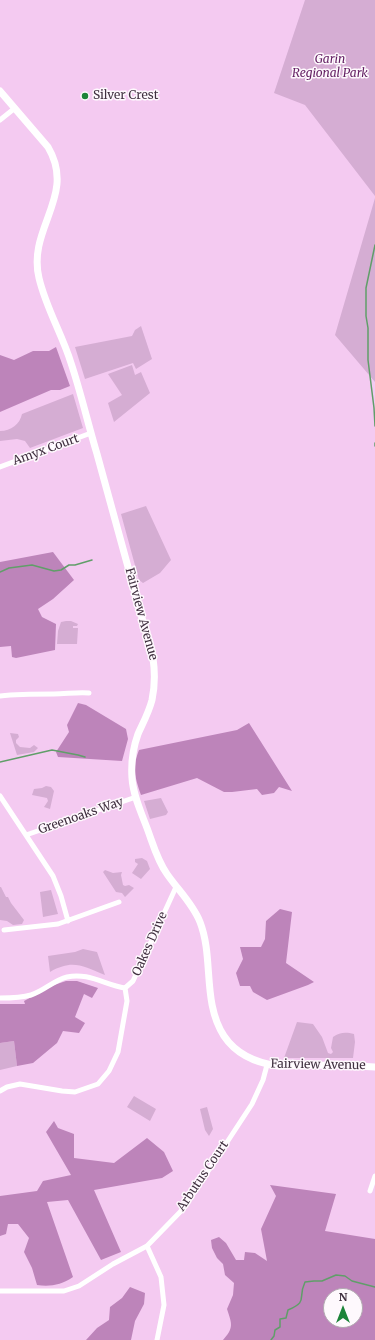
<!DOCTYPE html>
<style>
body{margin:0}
#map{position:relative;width:375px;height:1340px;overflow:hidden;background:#f4caf1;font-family:Merriweather,serif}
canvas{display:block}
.north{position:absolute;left:323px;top:1288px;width:40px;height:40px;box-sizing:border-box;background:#fef9fd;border:1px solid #b2a9b1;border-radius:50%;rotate:0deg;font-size:11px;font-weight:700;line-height:16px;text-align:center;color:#403040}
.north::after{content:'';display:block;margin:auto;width:14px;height:18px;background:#1c8439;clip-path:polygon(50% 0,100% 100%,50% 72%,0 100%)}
</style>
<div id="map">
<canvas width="375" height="1340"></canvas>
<div class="north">N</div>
</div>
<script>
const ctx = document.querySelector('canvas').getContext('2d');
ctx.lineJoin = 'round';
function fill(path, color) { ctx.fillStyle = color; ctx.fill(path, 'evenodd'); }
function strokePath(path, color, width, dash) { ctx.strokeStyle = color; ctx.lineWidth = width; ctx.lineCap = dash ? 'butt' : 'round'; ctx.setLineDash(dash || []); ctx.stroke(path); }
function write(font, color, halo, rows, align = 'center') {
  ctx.font = font + ' Merriweather,serif'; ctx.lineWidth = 3; ctx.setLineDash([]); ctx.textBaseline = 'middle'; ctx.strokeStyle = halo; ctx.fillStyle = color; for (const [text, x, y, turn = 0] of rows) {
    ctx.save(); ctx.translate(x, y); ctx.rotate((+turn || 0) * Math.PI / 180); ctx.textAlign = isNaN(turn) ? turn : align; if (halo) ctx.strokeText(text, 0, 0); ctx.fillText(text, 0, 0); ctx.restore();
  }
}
fill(new Path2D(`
 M305 0H375V196L305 105 274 93Z
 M375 198V382L335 335Z
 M141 326 152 359 136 369 133 363 85 379 75 347 132 336 135 330Z
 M132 365 135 375 141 372 150 393 114 422 108 403 122 395 108 374Z
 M73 394 83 428 30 448 25 441 17 439 0 441V431C11 431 20 424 22 414Z
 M146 506 171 560 160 573 143 583 139 580 121 514Z
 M66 621H71L78 624 77 626H73V628H78L77 644H57L58 631 61 622Z
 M10 733 18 734 19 737 16 740V743L20 747 30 748 34 745 38 748 34 752 17 755Z
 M46 786 51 787 54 791 50 809 44 807 48 801 47 798 32 795 34 789 42 788Z
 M161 798 168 812 166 815 150 819 144 801Z
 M142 858 147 861 150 869 141 879 132 873 138 864 135 862V859Z
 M105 870 113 873 122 872 121 875 123 885 125 886 129 885 134 888 125 897 122 893 116 892 103 872Z
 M0 887H1L6 897H8L11 903 24 920 22 924 13 925 7 921 0 920Z
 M51 890 58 914 43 917 40 892Z
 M83 949 97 952 105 975C82 966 73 959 50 972L48 956 75 952Z
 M297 1022 313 1024 322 1037 328 1053 331 1054 333 1052 331 1048 333 1037C340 1032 346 1032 354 1034L355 1042 353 1058H284Z
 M14 1041 17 1066 0 1070V1043Z
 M134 1096 156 1109 150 1121 127 1107Z
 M207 1107 213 1129 209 1136 205 1130 200 1109Z`), '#d5add3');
fill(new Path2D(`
 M56 347 70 386 60 390H51L0 412V355L14 360 33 351H49Z
 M53 552 74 580 53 599 38 609 42 617 56 624 55 650 16 658 12 657 11 646 0 647V562Z
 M78 703 86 705 126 729 128 739 122 761 58 757 56 752 69 732 67 725Z
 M249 723 292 791 279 787 274 793 262 795 257 789 232 792H224L197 778 141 795C135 777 132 768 139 750L237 730Z
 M280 909 292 912 286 963 314 982 308 985 267 1000 253 992 250 986H240L236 973 243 959 240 947H261L265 939 266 921Z
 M66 981H77L98 988 92 998 84 994 75 1017 85 1023 79 1033 63 1031 57 1043 33 1063 17 1066 14 1041 0 1043V1004H25L24 1001 54 985Z
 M54 1121 58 1128 74 1134V1158L114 1163 147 1138 164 1152 173 1171 162 1178 94 1190 121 1252 101 1260 68 1200 47 1202 73 1277C61 1285 50 1287 37 1285L32 1268 24 1252 29 1238 18 1224H8L6 1234 0 1236V1196L37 1191 43 1181 71 1175 46 1132Z
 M270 1185 336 1194 325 1231 375 1239V1340H223C234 1328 232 1324 227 1309L233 1295 234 1283 225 1275 223 1264 217 1258 212 1248 211 1240 219 1237 226 1243 236 1260H244L245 1252 255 1253 267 1261 261 1229 276 1196ZM331 1296H355V1320H331Z
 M130 1287 145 1293 144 1304 135 1321 131 1340H86L97 1328 109 1320 110 1307 122 1298Z`), '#bd84ba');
strokePath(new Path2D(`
 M375 245 366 288V316L368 328V360L374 408 375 426
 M375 443V446
 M0 572 9 568 32 565 54 571 61 570 69 565H75L92 560
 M0 762 52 750 78 755 85 757
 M271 1340 274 1336 275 1330 280 1327V1319L286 1318 288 1310C309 1301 297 1299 305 1282L314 1281H322L336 1275 345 1276 352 1281 375 1287`), '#609e69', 1.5);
strokePath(new Path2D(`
 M0 120 15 108
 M0 467 91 433
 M0 696C18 694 36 694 54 694 66 694 77 692 89 693
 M0 796 53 876 61 896 68 921
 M26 835 136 797
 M4 930 58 924 119 902
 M0 998C10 998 21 998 31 995 44 991 54 980 67 977 88 972 105 985 125 988L133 981 176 887
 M0 1091 7 1087 20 1084 62 1091 75 1092 98 1084 109 1071 118 1052 127 1001 125 988
 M370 1191 375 1176
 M147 1246 161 1277 164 1305 157 1340
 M0 1291H64L79 1286 113 1264 147 1246 184 1208 252 1104 263 1080 267 1065`), '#fff', 5);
strokePath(new Path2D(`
 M0 91 48 147C77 196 27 228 39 278 46 308 62 334 71 363 81 393 88 424 97 454 116 522 135 590 153 658 155 672 155 686 152 700 149 712 143 723 138 734 133 748 131 764 132 778 133 795 141 812 147 828 153 844 157 860 167 874 178 890 193 904 200 922 214 958 202 1002 224 1036 236 1054 257 1063 278 1066L339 1065 375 1067`), '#fff', 7);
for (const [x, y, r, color] of [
 [85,96,4,"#1c8439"]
]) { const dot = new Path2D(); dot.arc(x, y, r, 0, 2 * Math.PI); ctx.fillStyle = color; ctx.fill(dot); strokePath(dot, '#fef9fd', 1.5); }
write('italic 12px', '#611d61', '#fef9fd', [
 ["Garin",330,60],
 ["Regional Park",330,74]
]);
write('12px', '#403040', '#fef9fd', [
 ["Silver Crest",93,96]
], 'left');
write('12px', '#403040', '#fef9fd', [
 ["Amyx Court",46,450,-20],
 ["Fairview Avenue",141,614,75],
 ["Greenoaks Way",81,816,-19],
 ["Oakes Drive",150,944,-66],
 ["Fairview Avenue",318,1065,1],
 ["Arbutus Court",203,1176,-56]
]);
</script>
